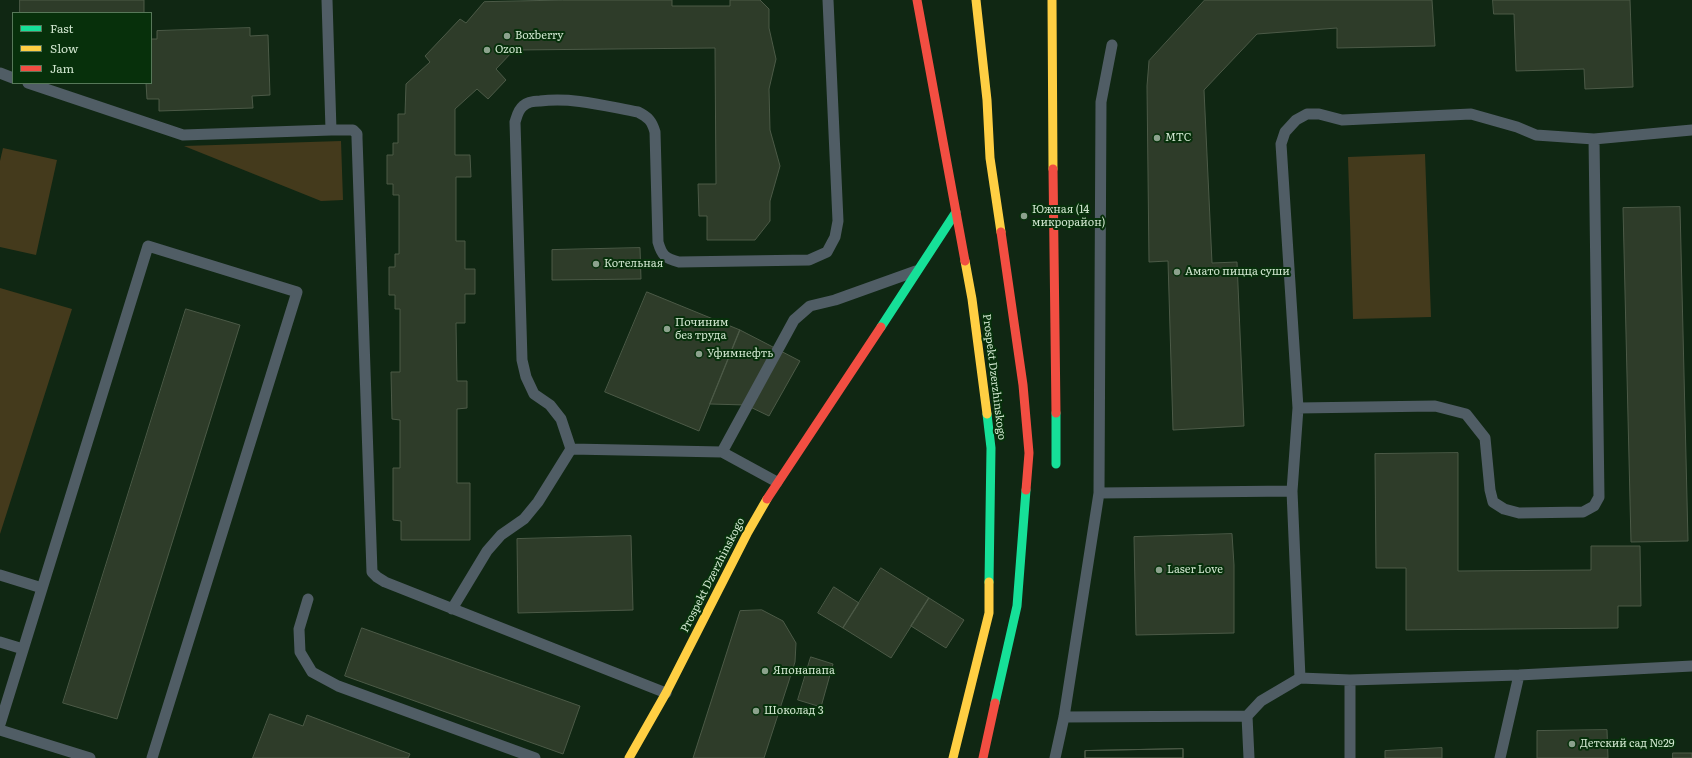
<!DOCTYPE html>
<meta charset="utf-8">
<style>
body{margin:0}
#map{position:relative;width:1692px;height:758px;overflow:hidden;background:#102713;font-family:Literata,serif}
canvas{display:block}
.legend{position:absolute;left:12px;top:12px;width:140px;height:72px;box-sizing:border-box;background:#07300b;border:1px solid #577859;margin:0;padding:5px 7px;list-style:none;font-size:12px;color:#cfe5ce}
.legend li{display:flex;align-items:center;gap:8px;height:20px}
.legend b{width:20px;border:1px solid #577859}
</style>
<div id="map">
<canvas width="1692" height="758"></canvas>
<ul class="legend">
<li><b style="height:5px;background:#16e098"></b>Fast</li>
<li><b style="height:5px;background:#ffcf43"></b>Slow</li>
<li><b style="height:5px;background:#f24e42"></b>Jam</li>
</ul>
</div>
<script>
const ctx = document.querySelector('canvas').getContext('2d');
ctx.lineJoin = 'round';
function fill(path, color) { ctx.fillStyle = color; ctx.fill(path, 'evenodd'); }
function strokePath(path, color, width, dash) { ctx.strokeStyle = color; ctx.lineWidth = width; ctx.lineCap = dash ? 'butt' : 'round'; ctx.setLineDash(dash || []); ctx.stroke(path); }
function write(font, color, halo, rows, align = 'center') {
  ctx.font = font + ' Literata,serif'; ctx.lineWidth = 4; ctx.setLineDash([]); ctx.textBaseline = 'middle'; ctx.strokeStyle = halo; ctx.fillStyle = color; for (const [text, x, y, turn = 0] of rows) {
    ctx.save(); ctx.translate(x, y); ctx.rotate((+turn || 0) * Math.PI / 180); ctx.textAlign = isNaN(turn) ? turn : align; if (halo) ctx.strokeText(text, 0, 0); ctx.fillText(text, 0, 0); ctx.restore();
  }
}
fill(new Path2D(`
 M341 141 343 200 321 201 184 146Z
 M3 148 57 160 36 255 0 247V161Z
 M1425 154 1431 317 1353 319 1348 157Z
 M0 288 72 309 0 534Z`), '#443a1c');
const building = new Path2D(`
 M20 0H144V13H20Z
 M563 0H672V6H730V0H760L769 9V28L776 59 769 89 770 130 780 166 770 201V221L755 240H707V216H699L698 184H716L715 48 514 50 496 69 506 80 488 99 477 89 455 109V155H470L471 177H456V241H465V269H475V294H465V323H456L457 381H467V408L457 409V483H470V540H401V521L393 520V468H400V420L392 419 391 372H400V309H395V295H389V267H395V254H399V195H393V184H387V155H393V143H398V114H405L406 84 430 62 425 56 460 19 466 23 484 2Z
 M1205 0H1432L1435 46 1337 48V28L1257 34 1204 90 1212 263 1237 262 1244 426 1173 430 1168 261 1149 262 1147 86 1149 61Z
 M1493 0H1630L1633 87 1585 89 1584 69 1516 71 1514 14H1494Z
 M250 28V36L268 35 270 95 252 96 253 108 159 111V99H147L146 83H151V39H157V31Z
 M1680 207 1688 541 1631 542 1623 208Z
 M640 248 641 279 552 280V250Z
 M647 292 740 330 699 431 605 392Z
 M186 309 240 325 117 719 63 703Z
 M740 330 800 361 769 416 746 405 710 404Z
 M1458 453V571L1591 570V546H1640L1641 606H1618V628L1406 630V568H1376L1375 454Z
 M1232 534 1234 565V633L1136 635 1134 537Z
 M631 536 633 610 518 613 517 539Z
 M881 568 929 598 891 658 843 628Z
 M834 587 859 603 843 628 818 613Z
 M929 598 964 620 946 648 911 626Z
 M762 610 783 621 796 643 795 662 764 758H693L740 611Z
 M362 628 580 706 563 754 345 676Z
 M811 657 833 664 821 707 798 700Z
 M270 714 303 726 307 715 410 754 408 758H253Z
 M1607 730 1608 758H1537V731Z
 M1442 748V758H1385V751Z
 M1183 749V758H1085V751Z
 M1183 749V758H1085V751Z
 M1673 753H1692V758H1673Z`);
fill(building, '#2e3c29');
strokePath(building, '#4c5a47', 1);
strokePath(new Path2D(`
 M327 0 331 130H353L357 134V138L372 572 377 577 385 582 666 693
 M0 73 13 78
 M28 83 183 135 331 130
 M1298 408 1435 406 1466 414 1485 438 1490 490 1493 502 1504 509 1519 513 1583 512 1594 506 1599 497 1594 139
 M722 452 571 449 561 419 550 405 534 394 526 377 522 360 515 122C517 116 518 110 523 106 527 102 535 101 540 101 574 97 605 106 638 112 648 117 652 121 655 132L658 242C662 256 665 258 679 262L809 260 827 252 835 237 838 221 828 0
 M777 482 722 452 794 320 810 306 835 300 916 271
 M1099 493 1292 491
 M0 575 42 588
 M308 599 299 629 300 652 312 672 338 686 535 758
 M452 609 487 551 501 535 524 519 538 502 571 449
 M0 642 23 649
 M1300 678 1292 491 1298 408 1281 144 1285 132 1296 120 1307 114H1319L1342 120 1471 114 1517 127 1536 135 1594 139 1692 130
 M1350 680V758
 M1064 717 1247 716
 M0 724 148 246 297 292 152 758
 M0 730 90 758
 M1055 758 1064 717 1099 493 1101 102 1112 45
 M1249 758 1247 716 1261 701 1300 678 1350 680 1519 675 1692 666
 M1500 758 1519 675`), '#505d65', 11);
strokePath(new Path2D(`
 M881 327 956 212
 M1056 413V464
 M987 414 991 448 989 582
 M995 703 1017 606 1026 490`), '#16e098', 9);
strokePath(new Path2D(`
 M976 0 987 100 990 158 1001 232
 M1052 0 1053 169
 M965 261 972 299 987 414
 M629 758 666 693 748 532 767 499
 M953 758 989 613V582`), '#ffcf43', 9);
strokePath(new Path2D(`
 M917 0 965 261
 M1053 169 1056 413
 M1001 232 1023 385 1029 453 1026 490
 M767 499 881 327
 M983 758 995 703`), '#f24e42', 9);
for (const [x, y, r, color] of [
 [507,36,4,"#8ca28d"],
 [487,50,4,"#8ca28d"],
 [1157,138,4,"#8ca28d"],
 [1024,216,4,"#8ca28d"],
 [596,264,4,"#8ca28d"],
 [1177,272,4,"#8ca28d"],
 [667,329,4,"#8ca28d"],
 [699,354,4,"#8ca28d"],
 [1159,570,4,"#8ca28d"],
 [765,671,4,"#8ca28d"],
 [756,711,4,"#8ca28d"],
 [1572,744,4,"#8ca28d"]
]) { const dot = new Path2D(); dot.arc(x, y, r, 0, 2 * Math.PI); ctx.fillStyle = color; ctx.fill(dot); strokePath(dot, '#07300b', 1.5); }
write('11px', '#cfe5ce', '#07300b', [
 ["Boxberry",515,36],
 ["Ozon",495,50],
 ["МТС",1165,138],
 ["Южная (14",1032,210],
 ["микрорайон)",1032,223],
 ["Котельная",604,264],
 ["Амато пицца суши",1185,272],
 ["Починим",675,323],
 ["без труда",675,336],
 ["Уфимнефть",707,354],
 ["Laser Love",1167,570],
 ["Японапапа",773,671],
 ["Шоколад 3",764,711],
 ["Детский сад №29",1580,744]
], 'left');
write('11px', '#cfe5ce', '#07300b', [
 ["Prospekt Dzerzhinskogo",994,377,83],
 ["Prospekt Dzerzhinskogo",713,575,-63]
]);
</script>
